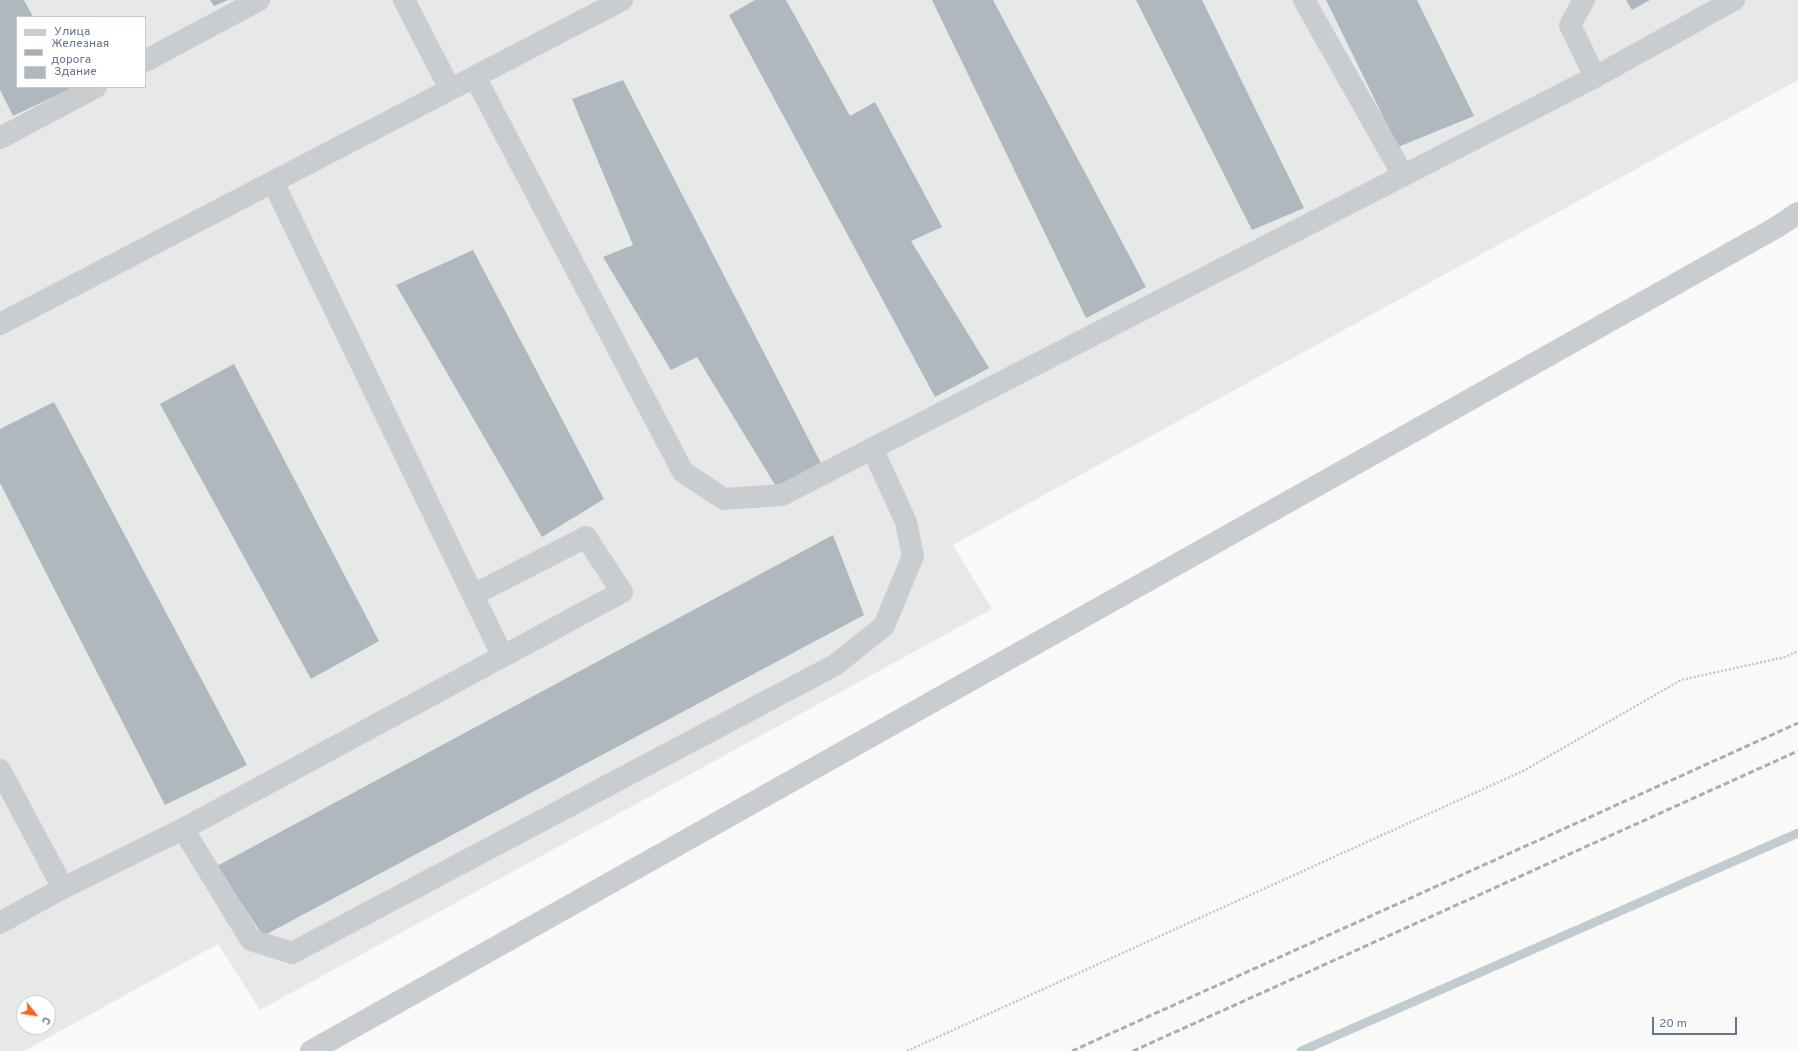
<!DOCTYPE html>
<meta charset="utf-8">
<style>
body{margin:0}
#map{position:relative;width:1798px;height:1051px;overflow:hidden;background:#f9faf7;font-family:Overpass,sans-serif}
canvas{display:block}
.legend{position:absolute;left:16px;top:16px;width:130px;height:72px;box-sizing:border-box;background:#fff;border:1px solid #c2c9d1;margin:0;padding:5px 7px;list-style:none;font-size:12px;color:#66778b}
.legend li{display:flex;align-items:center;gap:8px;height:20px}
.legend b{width:20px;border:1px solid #c2c9d1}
.north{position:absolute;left:16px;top:995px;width:40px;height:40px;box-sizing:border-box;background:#fff;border:1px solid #c2c9d1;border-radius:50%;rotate:120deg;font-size:11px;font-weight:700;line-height:16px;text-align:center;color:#66778b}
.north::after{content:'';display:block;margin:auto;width:14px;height:18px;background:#f16620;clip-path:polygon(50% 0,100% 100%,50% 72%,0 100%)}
.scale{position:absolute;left:1652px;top:1017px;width:85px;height:18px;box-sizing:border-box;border:2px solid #66778b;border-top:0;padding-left:5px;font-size:12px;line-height:14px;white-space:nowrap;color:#66778b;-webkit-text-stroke:3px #fff;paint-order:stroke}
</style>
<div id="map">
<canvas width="1798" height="1051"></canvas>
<ul class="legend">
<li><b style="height:5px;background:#c9cdd1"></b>Улица</li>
<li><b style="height:5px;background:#a9aeb5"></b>Железная дорога</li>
<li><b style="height:11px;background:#afb7bf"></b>Здание</li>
</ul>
<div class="north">С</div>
<div class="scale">20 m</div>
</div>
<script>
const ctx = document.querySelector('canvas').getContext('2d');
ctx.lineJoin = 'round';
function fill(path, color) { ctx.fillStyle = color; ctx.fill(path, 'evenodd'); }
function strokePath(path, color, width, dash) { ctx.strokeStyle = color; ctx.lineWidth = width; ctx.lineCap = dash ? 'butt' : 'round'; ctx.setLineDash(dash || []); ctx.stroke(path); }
fill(new Path2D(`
 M0 0H1798V80L953 545 992 609 260 1010 218 944 24 1051H0ZM17 17H145V87H17ZM24 1003H48V1027H24Z`), '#e7e9e8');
strokePath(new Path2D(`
 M1301 1051 1798 833`), '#c1ccd1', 9);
fill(new Path2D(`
 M0 0H24L33 17H17V87L72 88 13 116 0 90Z
 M210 0H228L214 6Z
 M755 0H786L850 116 875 102 942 227 911 241 989 368 935 397 729 15Z
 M932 0H993L1146 287 1086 318Z
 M1136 0H1202L1304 208 1252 230Z
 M1326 0H1417L1474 116 1398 147Z
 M1626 0H1650L1632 10Z
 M623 80 823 467 780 493 697 357 671 370 603 257 633 245 572 99Z
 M473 250 604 499 542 537 396 285Z
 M234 364 379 641 311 679 160 404Z
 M54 402 247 765 165 805 0 483V429Z
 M833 535 864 615 263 936 217 866Z`), '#afb7bf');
strokePath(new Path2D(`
 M907 1051 1523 771 1681 680 1785 657 1798 651`), '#c2c4c7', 2.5, [2, 2]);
strokePath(new Path2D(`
 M404 0 450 89
 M1304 0 1403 175
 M1584 0 1570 25 1595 77
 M145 61 259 0
 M475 77 683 472 724 499 782 495 1595 77 1734 0
 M0 138 96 87
 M273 182 502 655
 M0 324 622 0
 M0 770 63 888
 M183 829 251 940 292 953 835 665 884 626 913 556 906 522 872 448
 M0 923 63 888 183 829 622 592 586 537 473 595
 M311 1051 1777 227 1798 213`), '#c9cdd1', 22);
strokePath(new Path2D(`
 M1072 1051 1798 723
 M1133 1051 1798 751`), '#a9aeb5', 3, [6, 3]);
</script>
